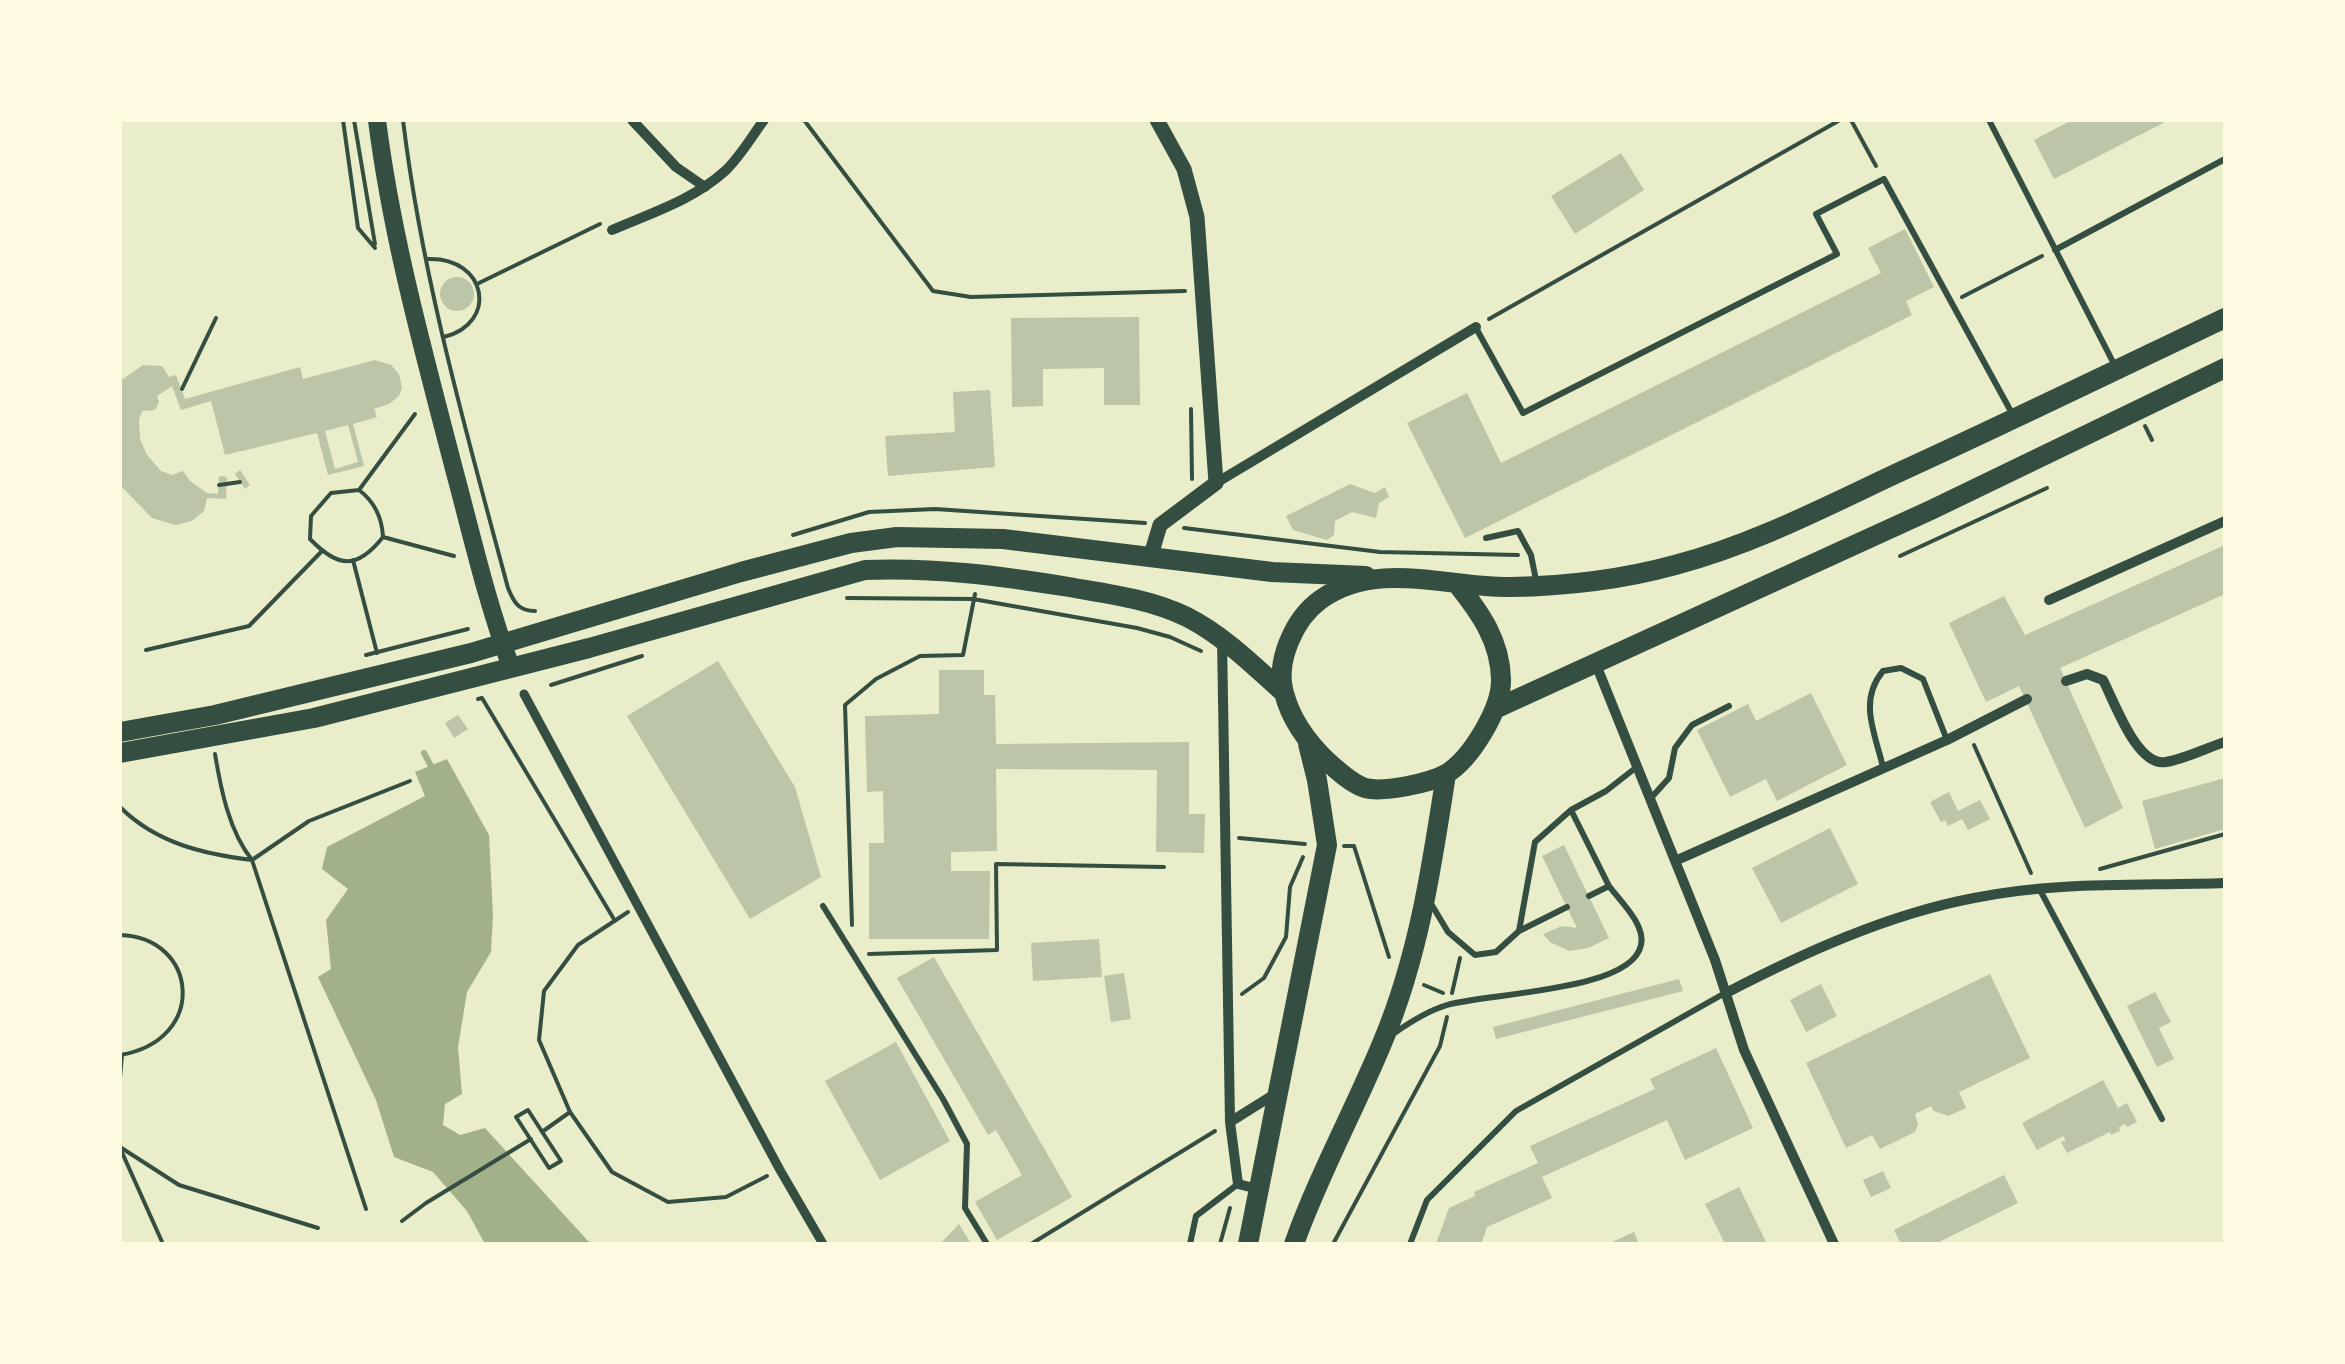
<!DOCTYPE html>
<style>
body{margin:0}
#map{position:relative;width:2345px;height:1364px;overflow:hidden;background:#e9edc9;font-family:Rubik,sans-serif}
canvas{display:block}
.frame{position:absolute;inset:0;border:122px solid #fefae0;pointer-events:none}
</style>
<div id="map">
<canvas width="2345" height="1364"></canvas>
<div class="frame"></div>
</div>
<script>
const ctx = document.querySelector('canvas').getContext('2d');
ctx.lineJoin = 'round';
function fill(path, color) { ctx.fillStyle = color; ctx.fill(path, 'evenodd'); }
function strokePath(path, color, width, dash) { ctx.strokeStyle = color; ctx.lineWidth = width; ctx.lineCap = dash ? 'butt' : 'round'; ctx.setLineDash(dash || []); ctx.stroke(path); }
fill(new Path2D(`
 M447 759 489 835 493 916 491 952 467 992 458 1047 462 1094 445 1104 443 1125 460 1135 485 1128 588 1241 596 1244H485L467 1211 433 1172 394 1157 376 1100 318 977 331 969 326 920 348 889 322 869 327 847 425 796 415 772Z`), '#a3b18a');
strokePath(new Path2D(`
 M424 753 431 766`), '#a3b18a', 6);
fill(new Path2D(`
 M2072 120H2169L2054 179 2034 140Z
 M1621 153 1644 190 1575 234 1551 196Z
 M1905 229 1934 287 1906 301 1912 315 1465 538 1407 423 1467 393 1501 463 1881 273 1868 248Z
 M440 294a17 17 0 1 1 34 0a17 17 0 1 1-34 0Z
 M1139 317 1140 405H1104V368L1043 369V406L1012 407 1011 318Z
 M375 360 391 365 399 374 402 388 399 396 389 404 374 409 377 417 353 424 364 466 328 475 317 433 225 455 211 401 181 410 172 386 157 396 159 402 155 410 142 411 139 420 140 439 147 455 161 471 172 475 183 471 190 481 207 493 218 494 219 476 227 477 226 499 207 498 204 511 192 521 176 525 152 518 120 485V381L143 365 162 366 169 377 176 375 185 399 300 367 303 379ZM348 425 358 462 335 469 325 431Z
 M990 390 995 467 888 476 885 436 955 432 953 392Z
 M240 470 250 485 245 489 235 474Z
 M1350 484 1375 493 1385 487 1389 497 1379 503 1376 518 1352 512 1335 521 1334 535 1327 540 1293 530 1286 516Z
 M2225 545V594L2060 668 2123 808 2085 828 2019 686 1986 702 1949 623 2004 596 2025 635Z
 M718 661 795 787 821 877 750 919 627 716Z
 M939 670H984V695H995L996 744 1189 742V814H1205L1204 853 1156 852 1157 770 996 769 997 851 951 852V871H990L989 939H869V843H884L883 791 867 792 865 716 939 714Z
 M1811 693 1847 765 1777 801 1766 779 1730 797 1697 730 1748 704 1756 721Z
 M458 715 468 729 454 738 445 723Z
 M2225 778V829L2155 849 2142 801Z
 M1949 792 1958 811 1980 800 1990 819 1968 830 1962 819 1948 826 1945 820 1941 822 1930 802Z
 M1830 828 1858 884 1781 923 1752 868Z
 M1564 845 1609 938 1588 948 1569 951 1550 942 1543 934 1562 926 1577 928 1542 856Z
 M1099 939 1102 977 1033 981 1031 943Z
 M934 957 1072 1197 997 1240 975 1202 1022 1175 996 1130 988 1135 897 978Z
 M1124 973 1131 1019 1111 1022 1104 976Z
 M1990 974 2030 1058 1959 1092 1966 1108 1948 1116 1934 1111 1931 1106 1915 1114 1918 1124 1915 1132 1880 1149 1872 1135 1846 1148 1806 1063Z
 M1679 979 1683 991 1496 1039 1493 1027Z
 M1821 984 1837 1016 1806 1032 1790 1000Z
 M2155 992 2171 1022 2159 1028 2174 1059 2157 1067 2127 1006Z
 M896 1042 950 1141 880 1180 825 1081Z
 M1716 1048 1753 1128 1685 1160 1667 1120 1542 1177 1552 1198 1487 1227 1481 1244H1436L1449 1208 1475 1196 1474 1192 1538 1163 1530 1146 1655 1089 1650 1079Z
 M2103 1080 2118 1108 2127 1103 2137 1122 2127 1127 2125 1124 2119 1127 2120 1131 2111 1135 2110 1132 2067 1153 2061 1142 2066 1140 2063 1136 2037 1150 2022 1123Z
 M1883 1171 1891 1188 1871 1197 1863 1180Z
 M2004 1175 2018 1203 1935 1244H1901L1894 1230Z
 M1739 1187 1748 1205 1767 1244H1725L1705 1204Z
 M959 1224 971 1244H940Z
 M1634 1232 1639 1244H1608Z`), '#bcc5a7');
strokePath(new Path2D(`
 M343 120 358 228 375 248
 M354 120 375 244
 M403 120C422 278 467 435 508 588 514 603 519 611 535 611
 M804 120 933 291 971 297 1185 291
 M1851 120 1876 166
 M428 259C487 257 499 323 444 337
 M479 283 600 224
 M1962 297 2042 256
 M1489 319 1840 120
 M182 389 216 318
 M1191 409 1192 479
 M2145 426 2152 440
 M219 485 240 482
 M359 490C375 502 382 517 383 537 357 570 338 568 310 539L311 516 331 493 359 490 415 414
 M1184 528 1380 552 1518 555
 M793 535 869 512 935 509 1145 523
 M383 537 454 556
 M1900 556 2047 488
 M353 560 377 653
 M847 598 973 599 1137 628 1170 637 1201 651
 M146 650 249 626 322 551
 M366 655 468 629
 M551 685 642 656
 M478 699 482 698 615 921
 M1974 745 2031 873
 M215 754C221 790 229 831 252 860L366 1209
 M120 807C156 843 203 854 252 860L309 821 410 781
 M1239 838 1305 844
 M1344 846H1354L1389 957
 M2100 869 2225 834
 M628 912 578 945 544 991 539 1040 570 1112 612 1172 668 1202 726 1197 767 1176
 M852 925 845 705 876 679 920 656 963 655 975 594
 M120 935C198 937 209 1040 120 1055
 M869 954 997 950 996 864 1164 867
 M1424 985 1443 993
 M1452 993 1460 958
 M1242 994 1264 978 1286 937 1290 887 1303 857
 M120 1078 122 1055
 M528 1110 561 1161 549 1168 516 1117Z
 M542 1132 570 1112
 M120 1147 179 1185 318 1228
 M120 1148 163 1244
 M402 1221 426 1203 531 1139
 M1031 1244 1215 1131
 M1220 1244 1230 1208
 M1333 1244 1440 1046 1447 1017`), '#344e41', 4);
strokePath(new Path2D(`
 M1989 120 2114 364
 M2055 250 2225 159
 M1476 328 1523 413 1837 254 1816 214 1884 179 2014 417
 M1486 538 1518 531 1531 555 1536 580
 M1883 767C1875 733 1858 701 1883 671L1901 668 1923 679 1947 740
 M1651 798 1669 778 1675 748 1692 725 1729 706
 M1571 810 1609 886 1589 896
 M2040 890 2162 1119
 M1430 902 1448 932 1475 955 1496 952 1519 931 1567 907
 M823 906 943 1099 967 1144 965 1208 987 1244
 M1519 931 1535 842 1571 810 1606 791 1638 766
 M1393 1034C1410 1022 1427 1011 1447 1005 1485 993 1632 992 1641 945 1646 925 1620 901 1609 886
 M1190 1244 1196 1216 1238 1184
 M1410 1244 1427 1200 1516 1111 1725 993`), '#344e41', 6);
strokePath(new Path2D(`
 M524 694 780 1170 823 1244`), '#344e41', 9);
strokePath(new Path2D(`
 M632 120 676 167 705 187
 M612 230C651 213 693 200 725 171 740 157 752 136 764 120
 M1216 483 1476 327
 M2049 600 2225 521
 M1222 638 1230 1122 1238 1184 1258 1189
 M1595 662 1715 960 1744 1050 1834 1244
 M2066 681 2087 674 2103 680C2115 703 2137 767 2166 762 2185 759 2206 748 2225 742
 M1675 861 1947 740 2027 699
 M1726 993C1803 953 1889 914 1974 898 2057 881 2141 886 2225 883
 M1230 1122 1278 1092`), '#344e41', 10);
strokePath(new Path2D(`
 M1151 555 1160 525 1216 483 1197 217 1184 169 1157 120`), '#344e41', 15);
strokePath(new Path2D(`
 M377 120C392 239 424 353 454 469 472 536 487 603 511 667`), '#344e41', 18);
strokePath(new Path2D(`
 M1458 585C1481 614 1500 641 1501 679 1502 708 1471 759 1446 774 1430 783 1383 793 1365 788 1352 784 1338 771 1328 762 1309 744 1291 720 1284 693 1275 662 1294 619 1320 600 1376 559 1449 588 1511 587 1565 586 1624 579 1675 565 1751 545 1821 509 1891 476 2003 425 2114 371 2225 318
 M1495 709 1931 510 2225 368
 M120 732 215 715 471 653 741 572 851 543 897 537 1003 539 1272 572 1366 576
 M120 753 314 718 589 648 865 570C934 567 1001 576 1069 587 1109 594 1150 599 1187 617 1224 636 1253 665 1283 692
 M1248 1244 1327 845 1317 780 1308 744
 M1294 1244C1319 1174 1355 1109 1383 1041 1419 955 1432 865 1446 774`), '#344e41', 20);
</script>
